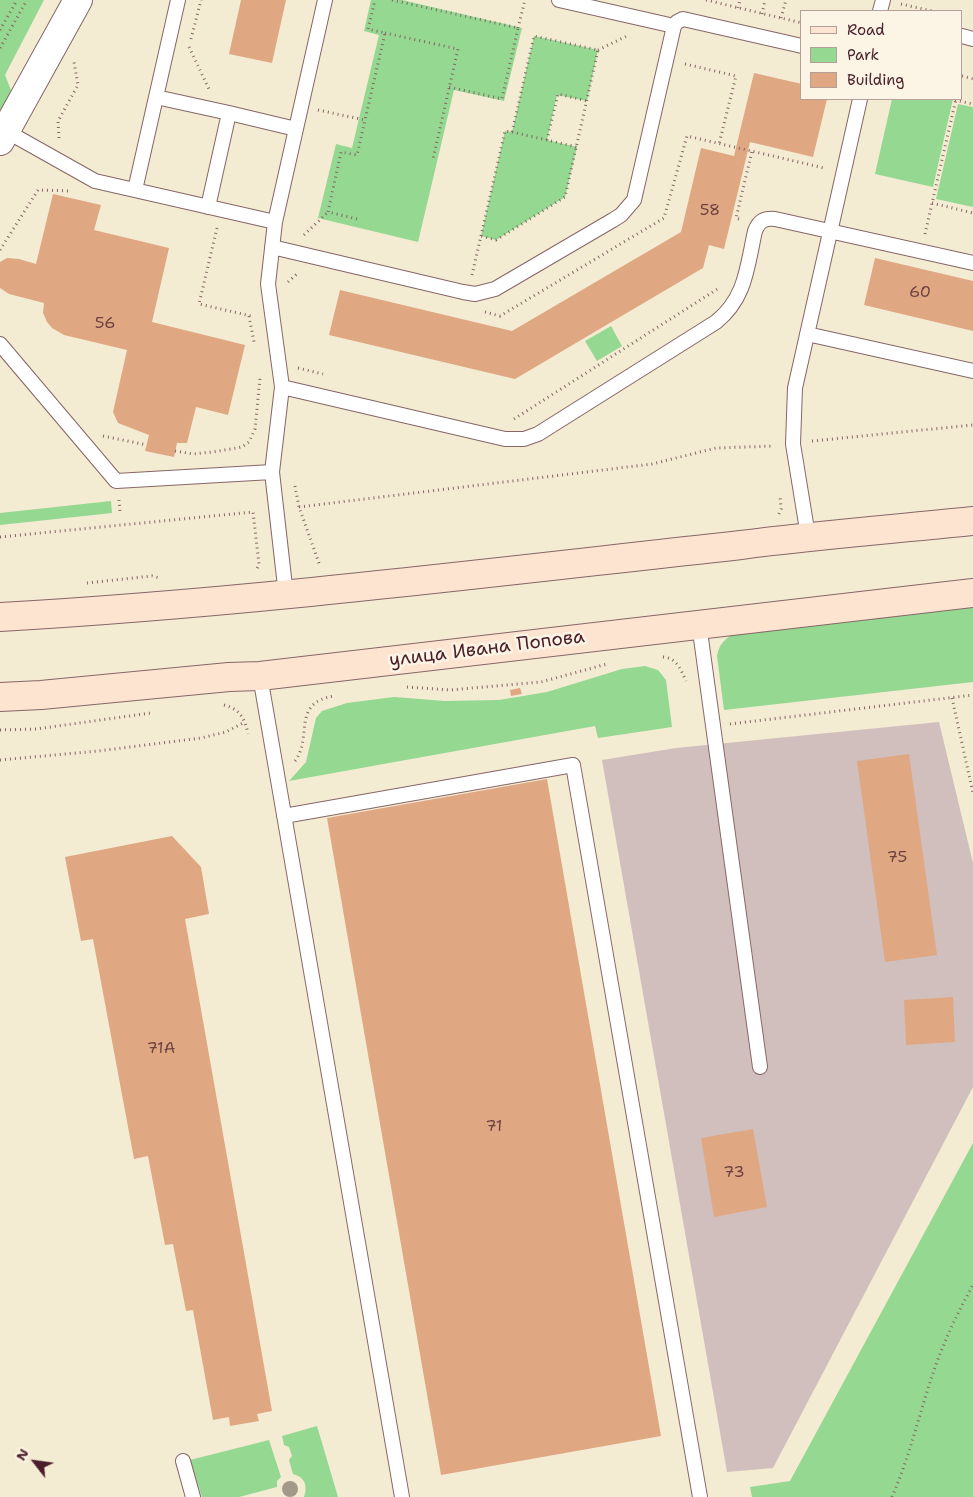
<!DOCTYPE html>
<meta charset="utf-8">
<style>
body{margin:0}
#map{position:relative;width:973px;height:1497px;overflow:hidden;background:#f4ebd3;font-family:"Shantell Sans",sans-serif}
canvas{display:block}
.legend{position:absolute;left:800px;top:10px;width:162px;height:90px;box-sizing:border-box;background:#fcf5e5;border:1px solid #b59f9b;margin:0;padding:6px 9px;list-style:none;font-size:15px;color:#4a1f2b}
.legend li{display:flex;align-items:center;gap:10px;height:25px}
.legend b{width:25px;border:1px solid #b59f9b}
.north{position:absolute;left:10px;top:1437px;width:50px;height:50px;-webkit-text-stroke:4px #fcf5e5;paint-order:stroke;rotate:300deg;font-size:14px;font-weight:700;line-height:20px;text-align:center;color:#4a1f2b}
.north::after{content:'';display:block;margin:auto;width:18px;height:22px;background:#4a1f2b;clip-path:polygon(50% 0,100% 100%,50% 72%,0 100%)}
</style>
<div id="map">
<canvas width="973" height="1497"></canvas>
<ul class="legend">
<li><b style="height:6px;background:#fde4d1"></b>Road</li>
<li><b style="height:14px;background:#94d891"></b>Park</li>
<li><b style="height:14px;background:#dfa882"></b>Building</li>
</ul>
<div class="north">N</div>
</div>
<script>
const ctx = document.querySelector('canvas').getContext('2d');
ctx.lineJoin = 'round';
function fill(path, color) { ctx.fillStyle = color; ctx.fill(path, 'evenodd'); }
function strokePath(path, color, width, dash) { ctx.strokeStyle = color; ctx.lineWidth = width; ctx.lineCap = dash ? 'butt' : 'round'; ctx.setLineDash(dash || []); ctx.stroke(path); }
function write(font, color, halo, rows, align = 'center') {
  ctx.font = font + ' "Shantell Sans",sans-serif'; ctx.lineWidth = 5; ctx.setLineDash([]); ctx.textBaseline = 'middle'; ctx.strokeStyle = halo; ctx.fillStyle = color; for (const [text, x, y, turn = 0] of rows) {
    ctx.save(); ctx.translate(x, y); ctx.rotate((+turn || 0) * Math.PI / 180); ctx.textAlign = isNaN(turn) ? turn : align; if (halo) ctx.strokeText(text, 0, 0); ctx.fillText(text, 0, 0); ctx.restore();
  }
}
fill(new Path2D(`
 M939 722 973 863V1087L773 1468 727 1472 602 760 676 748Z`), '#d1bfbe');
fill(new Path2D(`
 M0 0H44L5 75 14 98 0 121Z
 M371 0H402L522 28 504 101 454 90 418 242 318 218 336 144 352 148 379 35 364 31Z
 M534 36 598 50 587 101 557 95 547 140 577 147 565 197 496 240 481 236 505 131 512 132Z
 M892 99H953L933 187 875 174Z
 M958 104 973 107V207L936 199Z
 M611 326 622 346 597 361 585 341Z
 M111 501 112 513 0 525V513Z
 M973 606V682L724 710 717 656C719 645 723 641 731 635Z
 M645 666 658 670 666 680 672 727 598 738 595 726 289 781 306 762 316 718 322 711 347 703 394 697 445 701 499 700 547 692 622 669Z
 M973 1143V1497H752L750 1487 790 1481Z
 M317 1426 338 1497H304C308 1486 305 1477 293 1474L289 1460 292 1456 289 1447 284 1445 282 1436Z
 M269 1440 281 1477 277 1481V1487L239 1497H202L190 1460Z`), '#94d891');
fill(new Path2D(`
 M241 0H286L272 63 229 54Z
 M754 73 802 84V99H827L813 157 750 142 724 249 709 245 703 268 515 379 329 335 340 290 512 331 681 232 701 148 734 156Z
 M53 194 101 205 94 230 169 248 152 322 245 345 228 415 196 407 187 443H177L174 457 145 451 149 435 118 423 113 412 127 350 64 335 52 328 47 322 43 313 44 303 9 294 0 288V262L7 258 19 259 36 264Z
 M875 258 973 281V331L864 305Z
 M520 688 522 694 511 696 510 690Z
 M909 754 937 955 885 962 857 761Z
 M547 779 661 1436 441 1475 327 818Z
 M172 836 201 867 209 914 185 919 272 1411 257 1414 259 1421 230 1426 229 1417 213 1420 193 1310 186 1311 173 1244 165 1245 148 1156 134 1159 93 939 81 941 65 857Z
 M953 997 955 1042 906 1045 904 1000Z
 M753 1129 767 1207 714 1217 701 1138Z`), '#dfa882');
const lane = new Path2D(`
 M559 0 674 26
 M880 11 883 0
 M962 36 973 39
 M156 97 229 113
 M6 131 95 181 275 222
 M135 190 178 0
 M208 207 229 113 296 129
 M272 247 463 292 475 294 495 289 613 220 621 215 634 200 674 26 677 22 683 19 802 46
 M807 334 973 371
 M0 344 116 481 272 472
 M282 387 505 439H524L538 434 716 322C746 298 747 267 755 231 759 221 764 218 775 219L973 263
 M808 536 793 444 795 388 860 99
 M286 595 272 472 282 387 268 284 275 222 325 0
 M699 624 760 1067
 M260 676 402 1497
 M284 816 573 765 700 1497
 M183 1461 193 1497`);
const street = new Path2D(`
 M0 141 78 0`);
const secondary = new Path2D(`
 M0 617C248 603 494 572 741 545 818 535 896 529 973 521
 M0 697 41 695 229 677 260 676 973 593`);
strokePath(lane, '#866666', 16);
strokePath(street, '#866666', 30);
strokePath(secondary, '#866666', 30);
strokePath(new Path2D(`
 M392 0 518 28 502 99 449 87
 M706 0 802 23
 M901 4 932 11
 M738 8 740 0
 M762 14 765 0
 M781 18 786 0
 M518 28 525 0
 M0 30 17 0
 M385 33 458 49 433 159
 M191 39 201 0
 M189 47 209 89
 M0 48 27 0
 M598 50 627 36
 M685 64 736 76 719 144
 M962 76 973 79
 M955 100 973 104
 M318 110 365 120 385 33 368 29 375 0
 M512 132 577 147
 M59 138 58 121 78 85 74 62
 M547 140 558 94 587 101
 M932 203 973 213
 M357 219 328 212 341 152 357 155 365 120
 M739 219 736 218 752 151
 M217 228 199 304 251 316
 M925 234 956 99
 M304 235 328 212
 M0 250 38 190 71 191
 M472 275 505 131 512 132 534 36 598 50 565 197 496 240 481 236
 M288 282 298 273
 M485 312 500 316 664 218 687 136 824 168
 M249 316 254 342
 M298 368 323 374
 M514 419 719 288
 M103 436 147 445
 M812 441 973 425
 M175 451 193 454 213 452 242 447 249 442 255 429 260 378
 M295 486 299 507 320 566
 M119 500 120 512
 M299 507 652 464 716 448 774 446
 M779 514 781 509 780 496
 M0 537 253 512 259 564 256 571
 M87 583 152 576 160 578
 M663 657C677 658 681 670 686 681
 M407 687 450 690 541 682 607 664
 M952 698 973 793
 M224 705C240 709 245 719 248 734
 M730 724 973 695
 M0 730 36 729 151 713
 M0 760 98 751 201 738 226 732 245 722
 M295 761C313 737 291 703 334 696
 M892 1497C911 1453 921 1406 937 1362 947 1335 959 1310 973 1285`), '#866666', 3, [1, 4]);
strokePath(lane, '#fff', 14);
strokePath(street, '#fff', 28);
strokePath(secondary, '#fde4d1', 28);
ctx.fillStyle = '#a39988';
for (const [x, y] of [
 [290,1489]
]) { ctx.beginPath(); ctx.arc(x, y, 8, 0, 2 * Math.PI); ctx.fill(); }
write('16px', '#6f4141', null, [
 ["58",710,211],
 ["60",920,293],
 ["56",105,324],
 ["75",897,858],
 ["71А",161,1049],
 ["71",494,1127],
 ["73",734,1173]
]);
write('19px', '#4a1f2b', '#fcf5e5', [
 ["улица Ивана Попова",487,649,-7]
]);
</script>
